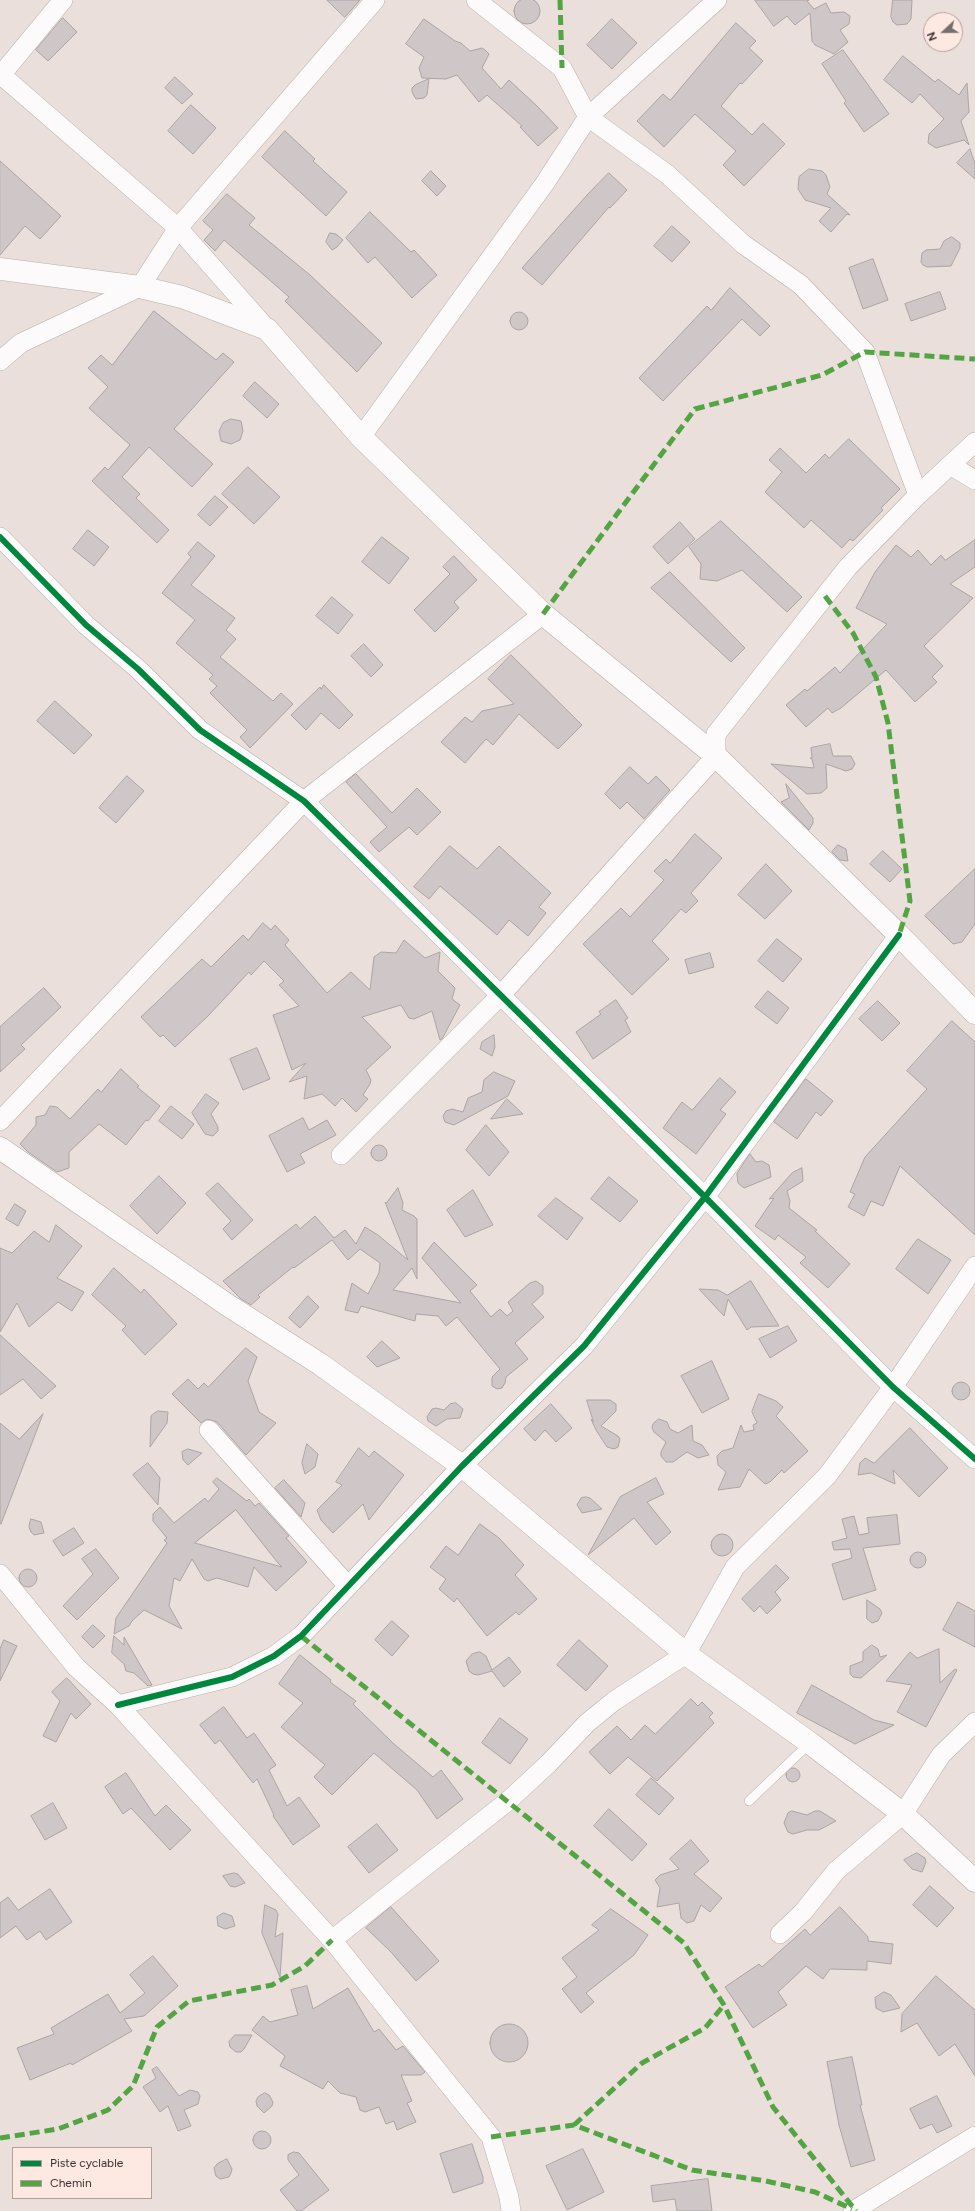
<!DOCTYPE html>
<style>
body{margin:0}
#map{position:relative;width:975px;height:2211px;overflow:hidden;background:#eadfdb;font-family:Figtree,sans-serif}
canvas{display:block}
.legend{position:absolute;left:12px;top:2147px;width:140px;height:52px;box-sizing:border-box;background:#fee9e2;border:1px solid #afa09a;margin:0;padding:5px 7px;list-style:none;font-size:12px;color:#39322f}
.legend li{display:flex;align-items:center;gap:8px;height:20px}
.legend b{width:20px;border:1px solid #afa09a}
.north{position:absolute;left:923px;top:12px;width:40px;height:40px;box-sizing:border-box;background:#fee9e2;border:1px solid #afa09a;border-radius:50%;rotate:248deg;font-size:11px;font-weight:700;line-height:16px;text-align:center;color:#39322f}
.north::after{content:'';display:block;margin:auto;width:14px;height:18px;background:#776f6b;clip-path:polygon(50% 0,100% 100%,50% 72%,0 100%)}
</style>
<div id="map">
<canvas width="975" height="2211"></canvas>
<ul class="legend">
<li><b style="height:5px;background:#00873e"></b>Piste cyclable</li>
<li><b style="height:5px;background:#53a543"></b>Chemin</li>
</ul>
<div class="north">N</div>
</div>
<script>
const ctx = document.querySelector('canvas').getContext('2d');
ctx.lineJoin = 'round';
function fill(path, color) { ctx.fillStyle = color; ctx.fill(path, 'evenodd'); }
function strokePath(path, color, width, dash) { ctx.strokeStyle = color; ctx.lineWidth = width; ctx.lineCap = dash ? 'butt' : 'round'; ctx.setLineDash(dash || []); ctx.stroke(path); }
const building = new Path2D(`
 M514 11a13 13 0 1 1 26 0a13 13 0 1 1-26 0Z
 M327 0H360L345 17Z
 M755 0H809L807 1 814 9 826 3 831 13 844 12 850 16 849 24 840 30 848 42 834 54 815 45 812 41 810 13 795 25 787 16 774 26Z
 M893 0H912L911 19 907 24 897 25 893 22 891 17Z
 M63 18 77 32 48 61 36 50Z
 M424 19 455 41 461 43 470 51 482 48 485 50 489 54 482 68 501 89 509 80 538 107 558 128 538 146 520 127 522 126 487 95 479 102 457 75 446 79 422 78 419 68 424 57 406 44Z
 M612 19 637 43 612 69 587 45Z
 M736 23 756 41 749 48 763 61 742 84 740 83 721 106 752 135 763 123 785 144 744 186 723 165 736 151 695 114 664 147 637 121 663 94 670 100Z
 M843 50 889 114 864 132 844 103 846 101 822 64Z
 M903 56 935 82 938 79 959 95 967 83 969 112 961 121 969 145 964 140 936 148 928 143 929 134 944 119 920 94 912 103 884 80Z
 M175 77 193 94 182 104 165 88Z
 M429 79 427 95 424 98 416 99 412 92V88L415 85Z
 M191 105 216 128 193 154 168 131Z
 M285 131 315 159 313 161 347 192 326 216 262 157Z
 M970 149 975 164V179L957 163Z
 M0 161 61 216 40 239 25 226 0 255Z
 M809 169 822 171 826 175 830 187 827 194 850 215 847 214 831 232 819 221 831 208 805 200 798 189 799 177Z
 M431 171 446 186 437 196 422 181Z
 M609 173 627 190 610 208 609 207 542 285 522 268 588 194Z
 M227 194 255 218 249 225 310 275 382 343 357 372 285 301 289 297 224 240 215 251 204 240 213 230 203 221Z
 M370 212 411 252 414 250 437 275 412 298 375 257 368 263 346 238Z
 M672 226 690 242 672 262 654 246Z
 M330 233 336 234 343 240 337 247 332 250 326 242Z
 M952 237 960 243V248L951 266 927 267 923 265 921 262 922 253 926 250 940 249 944 241Z
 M873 259 888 300 863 309 849 268Z
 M730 288 770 326 760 336 742 319 663 401 639 378 707 306 711 310Z
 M940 292 946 309 911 321 905 304Z
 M154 311 216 360 223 353 234 362 174 429 213 464 192 487 149 447 122 477 140 494 136 498 169 530 157 543 92 481 105 467 108 470 130 445 89 408 108 387 88 368 101 355 112 365Z
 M510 321a9 9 0 1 1 18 0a9 9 0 1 1-18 0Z
 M255 382 279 404 267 418 243 396Z
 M231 419 241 421 243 431 240 440 231 444 221 441 219 431 223 423Z
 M849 439 900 489 881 508 883 510 853 541 850 539 842 548 811 520 804 528 765 492 782 472 769 460 780 448 806 473 825 454 829 458Z
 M248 467 280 497 254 524 222 494Z
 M215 496 228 507 210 526 198 515Z
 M721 521 802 597 787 612 742 570 717 581 700 579 701 564 689 547Z
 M680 522 695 539 668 564 653 547Z
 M88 530 109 547 94 566 73 549Z
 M382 537 409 558 389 584 362 562Z
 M975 540V567L950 584 973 598 924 646 943 666 932 677 937 682 915 702 886 670 841 708 832 713 828 708 806 727 786 705 805 689 807 691 835 667 840 673 887 624 856 608 875 572 896 545 911 557 918 550 931 565 941 555 945 560Z
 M198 542 215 556 191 585 235 618 226 630 236 639 220 657 273 701 281 693 293 704 250 748 240 737 247 730 210 693 217 686 209 679 213 675 176 643 195 620 162 593 191 557 188 554Z
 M454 556 477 580 454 602 459 608 435 632 414 610 450 574 443 567Z
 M670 572 745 648 731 662 651 588Z
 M332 597 353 615 338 634 316 616Z
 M364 644 383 665 371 677 351 656Z
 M511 655 582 725 558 749 519 714 493 745 486 739 465 763 441 742 465 717 472 722 482 711 514 704 488 679Z
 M324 685 353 715 339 729 321 713 306 730 291 715 320 687 321 689Z
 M55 701 92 735 74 754 37 721Z
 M830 744 833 756H851L855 764 852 769 846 771 826 764 827 788 821 793 807 794 771 764 814 768 812 759 810 758H812L811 748Z
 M630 767 648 784 656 776 670 790 644 819 627 802 620 809 605 794Z
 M356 774 392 813 417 788 441 812 417 835 409 827 379 852 370 842 387 827 346 782Z
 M127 776 144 791 116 823 99 808Z
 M786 784 813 818V823L809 830 781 802 789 798Z
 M695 834 722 858 691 893 698 901 686 913 681 909 652 941 669 959 632 995 583 944 621 908 630 917 664 880 654 871 666 859 670 863Z
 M838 845 846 849 848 861 840 860 832 852Z
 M450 846 477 869 499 846 551 893 539 907 546 913 528 936 509 920 497 935 440 886 429 899 414 887Z
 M883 851 902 869 890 882 870 864Z
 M766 864 792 891 765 919 738 895Z
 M975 869V924L962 942 953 944 925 916Z
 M263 923 271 930 275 925 289 940 285 945 327 993 351 972 370 990 374 957 381 952 396 953 404 940 425 958 440 952 438 971 455 988 452 999 460 1005 442 1039 440 1040 432 1011 414 1019 409 1018 401 1005 362 1017 391 1047 366 1070 371 1080 370 1084 363 1095 368 1099 356 1112 342 1098 335 1106 322 1094 304 1099 307 1076 289 1082 306 1063 292 1070 273 1015 299 1006 279 985 284 981 264 961 251 975 249 972 208 1016 175 1047 163 1035 160 1037 141 1017 202 959 211 967 243 935 248 940Z
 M777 939 802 959 783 982 758 961Z
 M710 953 714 967 689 974 685 960Z
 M44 988 61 1007 21 1045 25 1049 0 1072V1027Z
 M768 991 789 1008 777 1024 755 1007Z
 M616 1000 628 1018 625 1020 631 1032 593 1059 576 1032 601 1014 599 1012Z
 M878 1001 900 1023 882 1041 859 1019Z
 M952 1021 975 1042V1235L900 1166 883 1206 871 1201 864 1216 848 1207 855 1194 850 1192 865 1157 927 1089 907 1071Z
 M494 1035 495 1047 492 1056 480 1049 482 1042Z
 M257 1048 270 1079 243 1090 230 1059Z
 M121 1069 139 1086 137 1087 160 1106 148 1121 146 1120 126 1145 99 1124 69 1152V1168L57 1172 28 1152 20 1144 36 1125V1117L45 1115 50 1106 57 1107 70 1119 98 1089 101 1092Z
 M494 1072 515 1081 508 1096 454 1125 445 1122 443 1116 446 1111 452 1109 463 1112 468 1098 482 1092 484 1080Z
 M720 1078 736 1092 720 1110 726 1114 696 1154 663 1128 682 1102 692 1110Z
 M806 1079 833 1101 821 1116 816 1112 797 1139 774 1122Z
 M206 1094 219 1103 211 1114 218 1127V1131L213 1136 205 1134 192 1113Z
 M507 1099 523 1114 491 1119Z
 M171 1106 194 1124 182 1139 159 1121Z
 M303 1118 309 1130 327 1120 336 1135 300 1154 305 1163 287 1172 269 1136Z
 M486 1125 509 1152 489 1176 466 1150Z
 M371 1153a8 8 0 1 1 16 0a8 8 0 1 1-16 0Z
 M750 1154 756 1162 762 1161 769 1165 771 1177 744 1188 738 1183 737 1174Z
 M802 1168 803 1181 787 1191 790 1201 789 1208 817 1230 815 1231 850 1264 828 1288 800 1263 806 1257 778 1235 775 1240 755 1226 774 1198 769 1199 792 1173Z
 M159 1176 186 1203 157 1234 130 1206Z
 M609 1177 638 1201 620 1222 591 1199Z
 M218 1183 253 1220 232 1240 223 1229 231 1221 206 1194Z
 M398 1188 403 1203 402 1210 414 1216 417 1219V1279L412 1268 393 1290 461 1303 422 1258 434 1242 477 1285 470 1291 491 1317 500 1309 507 1316 513 1311 508 1302 530 1283 536 1281 543 1286V1294L532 1304 544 1317 515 1343 528 1359 506 1377 505 1383 502 1388 497 1389 492 1386V1377L500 1369 457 1317 446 1326 438 1316 416 1314 415 1321 361 1306 358 1313 345 1310 352 1283 368 1294 379 1273 380 1263 360 1249 348 1260 332 1240 294 1268 293 1267 258 1295 260 1297 251 1305 241 1299 223 1281 296 1224 300 1229 315 1216 334 1238 345 1230 356 1244 365 1227 378 1235 408 1260 385 1202 386 1203Z
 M473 1190 493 1225 465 1237 447 1210Z
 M556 1198 583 1218 567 1240 538 1216Z
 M15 1204 26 1211 18 1226 6 1219Z
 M56 1225 82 1246 57 1278 84 1292 72 1311 58 1302 29 1327 17 1303 0 1332V1248L12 1253 34 1231 49 1242Z
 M918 1239 951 1260 928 1294 896 1269Z
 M114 1268 141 1293 144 1289 177 1324 145 1355 122 1330 126 1326 92 1295Z
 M751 1281 779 1326 751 1327 747 1330 728 1299 724 1316 699 1289 718 1290 727 1295Z
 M308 1296 319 1307 300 1328 289 1318Z
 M788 1326 797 1341 770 1358 759 1339Z
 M0 1335 56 1386 41 1399 23 1379 0 1395Z
 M382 1341 400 1358 377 1367 367 1357Z
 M246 1348 257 1357 248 1381 259 1412 276 1423 246 1455 217 1422 207 1419 201 1423 172 1394 188 1379 198 1389 204 1383 208 1387Z
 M712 1361 729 1399 702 1413 681 1376Z
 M952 1391a9 9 0 1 1 18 0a9 9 0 1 1-18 0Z
 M759 1394 776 1401 783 1407 776 1416 808 1451 784 1473 782 1470 770 1482 765 1484 749 1469 740 1487 718 1490 726 1472 718 1465 717 1456 722 1451 733 1448 741 1425 744 1432 754 1430 753 1425 757 1423 752 1412Z
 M587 1400H610L616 1404V1411L601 1426 618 1436 620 1439 618 1447 614 1449 607 1447 596 1430 591 1419 593 1421Z
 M456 1403 463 1409 460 1418 447 1419 436 1426 428 1421 427 1417 432 1409 436 1408 444 1410 450 1404Z
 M551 1404 572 1428 556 1442 545 1430 535 1441 524 1429Z
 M158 1411 168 1412 167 1423 150 1447 151 1416Z
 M43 1414 1 1524H0V1423L19 1439Z
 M659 1419 667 1422 670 1429 678 1433 692 1425 693 1441 702 1445 709 1455 698 1458 687 1452 673 1462H666L661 1456V1452L666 1442 654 1432 652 1428 653 1424Z
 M910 1428 948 1468 919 1497 893 1470 895 1484 871 1473 858 1475 860 1463 865 1458 874 1463Z
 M307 1444 318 1454 315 1467 305 1474 302 1463Z
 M359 1448 369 1457 374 1451 404 1475 369 1520 363 1504 333 1533 321 1520 317 1510 342 1485 336 1482Z
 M188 1449 202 1453 188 1465 183 1460 182 1452Z
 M148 1463 160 1478 158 1505 133 1475Z
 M217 1478 247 1501 249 1499 255 1506 259 1503 289 1536 286 1538 307 1562 276 1591 254 1567 248 1587 217 1578 208 1581 204 1579 192 1559 180 1581 174 1578 169 1606 182 1629 144 1610 132 1621 129 1626 114 1634 116 1618 167 1543 164 1540 167 1538 153 1521V1514L160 1507 174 1523 205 1498 208 1502 219 1489 213 1482ZM236 1510 278 1563 282 1567 195 1543Z
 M656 1478 664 1494 647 1502 671 1532 656 1545 634 1518 588 1555 620 1497Z
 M284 1480 305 1503 301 1517 275 1488Z
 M586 1497 590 1498 602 1509 582 1513 577 1505 581 1498Z
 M897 1515 900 1544 863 1548 876 1590 843 1600 832 1564 852 1558 850 1549 834 1550 832 1542 847 1538 842 1519 854 1516 859 1535 869 1533 867 1518Z
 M31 1519 41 1522 44 1533 34 1535 31 1532 29 1527Z
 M480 1524 499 1538 524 1565 515 1575 537 1599 519 1615 516 1612 487 1636 457 1598 454 1602 439 1589 446 1579 430 1567 446 1546 458 1555Z
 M74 1528 84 1543 63 1556 53 1541Z
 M711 1545a11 11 0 1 1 22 0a11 11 0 1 1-22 0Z
 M96 1549 119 1578 77 1620 63 1606 93 1574 82 1559Z
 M910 1560a8 8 0 1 1 16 0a8 8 0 1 1-16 0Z
 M776 1565 789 1578 775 1592 781 1600 767 1614 760 1606 754 1612 742 1599Z
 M19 1578a9 9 0 1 1 18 0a9 9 0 1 1-18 0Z
 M867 1600 880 1609 882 1613 878 1621 872 1623 867 1619Z
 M958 1602 975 1611V1647L943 1630Z
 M392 1621 409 1636 392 1656 375 1640Z
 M93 1625 105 1636 93 1648 82 1637Z
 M114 1636 124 1645V1637L152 1685 148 1686 134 1673 126 1671 124 1664 112 1653Z
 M4 1640 17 1646 0 1681V1649Z
 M579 1640 608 1666 586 1691 557 1665Z
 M872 1645 878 1649 880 1657 887 1655 861 1678 853 1677 850 1674V1666L863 1661V1652Z
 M939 1649 940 1683 955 1669 957 1670 926 1727 897 1712 912 1685 886 1681 910 1652 917 1658Z
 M480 1652 486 1656 492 1670 509 1657 521 1672 504 1687 492 1671 478 1675 473 1674 469 1671 466 1661 472 1654Z
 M300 1655 331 1680 330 1682 356 1701 353 1704 394 1744 433 1777 441 1770 463 1799 437 1819 417 1790 374 1753 332 1795 314 1777 325 1765 281 1727 303 1703 279 1684Z
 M67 1678 91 1704 76 1719 71 1713 56 1742 43 1736 60 1701 52 1692Z
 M812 1685 874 1720 894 1725 855 1744 797 1713Z
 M691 1699 698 1706 702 1702 713 1713 709 1717 714 1723 657 1781 628 1757 610 1774 589 1752 617 1726 631 1740 645 1725 655 1734Z
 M224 1707 247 1738 254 1733 276 1765 269 1770 287 1806 299 1797 320 1826 293 1845 273 1816 274 1815 257 1779 253 1783 220 1740 215 1744 200 1725Z
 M500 1718 528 1739 510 1764 482 1743Z
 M786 1775a7 7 0 1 1 14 0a7 7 0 1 1-14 0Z
 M126 1773 155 1816 166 1805 191 1830 170 1850 131 1808 123 1814 105 1787Z
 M651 1778 674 1798 659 1815 636 1795Z
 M53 1803 67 1828 45 1840 31 1816Z
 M609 1809 647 1844 632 1861 594 1826Z
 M792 1811 807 1815 815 1811H820L836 1821 819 1830H807L793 1834 788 1832 784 1823 788 1813Z
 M377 1824 398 1850 369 1873 348 1847Z
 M691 1840 709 1861 694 1874 722 1898 710 1912 701 1905 694 1921 687 1923 681 1918 679 1903 657 1907 660 1888 655 1880 660 1875 679 1869 670 1859Z
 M917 1853 925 1858 926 1862 922 1872 912 1869 904 1860Z
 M234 1873 238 1874 245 1883 235 1887 230 1886 223 1876Z
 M930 1886 954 1908 937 1927 913 1905Z
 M50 1889 72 1922 46 1940 40 1931 27 1940 16 1926 0 1938V1903L8 1897 18 1910Z
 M265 1905 276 1910 278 1914 275 1937 283 1933 280 1977 262 1933Z
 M391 1907 439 1961 416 1981 391 1952 366 1928Z
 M840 1907 868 1937V1941L893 1944 891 1964 867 1961V1970L830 1969 823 1979 806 1966 778 1992 787 2005 753 2028 725 1987 759 1964 762 1967 805 1929 810 1935Z
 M611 1909 648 1935 634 1955 586 1993 594 2002 581 2013 562 1989 577 1977 562 1958 599 1930 592 1925Z
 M224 1913 232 1916 235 1926 225 1929 218 1926 217 1917Z
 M153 1956 178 1986 144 2016 124 2019 132 2031 72 2065 71 2063 30 2080 17 2048 54 2034 51 2028 108 1994 120 2013 145 1993 130 1975Z
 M936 1976 975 2010V2076L955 2044 939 2056 917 2023 901 2032 902 2014Z
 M307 1986 313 2009 348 1988 374 2032 379 2029 396 2050 403 2046 425 2072 421 2075H401L412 2101 407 2103 416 2122 397 2130 394 2121 386 2124 379 2107 365 2112 360 2110 356 2097 340 2093 328 2081 323 2089 280 2066 285 2056 252 2030 263 2016 270 2022 298 2015 291 1990Z
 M884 1992 891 1995 900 2008 883 2012 876 2008 875 1998Z
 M490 2043a19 19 0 1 1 38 0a19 19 0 1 1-38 0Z
 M235 2035H252L244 2049 241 2052H236L230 2047 229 2042Z
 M852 2057 862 2105H860L875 2160 851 2167 839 2125 827 2062Z
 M157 2067 179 2096 190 2090 198 2092 200 2096 198 2104 184 2110 191 2126 178 2131 168 2106 160 2112 143 2087 156 2078 152 2070Z
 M265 2093 269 2095 273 2102 272 2106 264 2113 257 2106 256 2101 258 2097Z
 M937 2096 952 2126 937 2133 932 2124 920 2129 910 2109Z
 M253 2140a9 9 0 1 1 18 0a9 9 0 1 1-18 0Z
 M472 2144 483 2177V2183L453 2193 440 2154Z
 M583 2149 604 2192 567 2210 546 2166Z
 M294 2152 299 2153 329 2190 301 2211H297L280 2190 299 2175 288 2160V2155Z
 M227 2159 232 2169 231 2173 229 2177 220 2179 216 2176 214 2168 217 2164Z
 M708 2179 712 2211H677L675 2199 653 2202 651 2186Z`);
fill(building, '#cfc7c7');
strokePath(building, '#aca4a4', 1);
const service = new Path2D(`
 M749 1801 810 1743`);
const minor = new Path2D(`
 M476 0 562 68 588 117 667 174 743 244 801 285 865 352 918 495
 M0 74 178 228 267 329
 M1 75 63 0
 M0 361 21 343 140 287 178 228 375 0
 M361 437 545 183 588 117 717 0
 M950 465 975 480
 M0 537 86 625 138 669 200 730 304 801 705 1197 893 1387 975 1459
 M0 1121 304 801 543 614
 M341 1155 500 996 716 756V734L848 567 918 495 975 442
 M209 1430 348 1586
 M0 1574 76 1667 118 1705 332 1940 491 2137 509 2197 511 2211
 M118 1705 232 1677 274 1656 301 1636 462 1466 584 1346 705 1197 899 935
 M780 1934 803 1912 836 1871 903 1814 941 1755 975 1722
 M332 1940 508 1801 548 1764 587 1723 614 1701 686 1654 735 1567 827 1476 893 1387 975 1266
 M853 2211 975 2136`);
const secondary = new Path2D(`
 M0 269 140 287 182 297 267 329 361 437 543 614 716 756 899 935 975 1013
 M0 1148 226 1304 320 1364 462 1466 686 1654 810 1743 903 1814 975 1881`);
strokePath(service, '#b7afac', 10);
strokePath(minor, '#b7afac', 20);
strokePath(secondary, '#b7afac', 23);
strokePath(service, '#fcfafa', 9);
strokePath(minor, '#fcfafa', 19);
strokePath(secondary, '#fcfafa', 22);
strokePath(new Path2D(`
 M560 0 562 68
 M825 596 853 633 876 677 888 723 910 901 899 935
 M543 614 695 409 822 375 865 352 975 359
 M301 1636 684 1943 724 2005 773 2107 856 2211
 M574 2125 642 2063 705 2028 724 2005
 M491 2137 574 2125 692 2170 766 2181 815 2192 852 2209
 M0 2138 58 2129 108 2110 133 2086 157 2027 189 2001 272 1985 305 1966 332 1940`), '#53a543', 5, [10, 5]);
strokePath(new Path2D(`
 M0 537 86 625 138 669 200 730 304 801 705 1197 893 1387 975 1459
 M118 1705 232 1677 274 1656 301 1636 462 1466 584 1346 705 1197 899 935`), '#00873e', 6);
</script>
